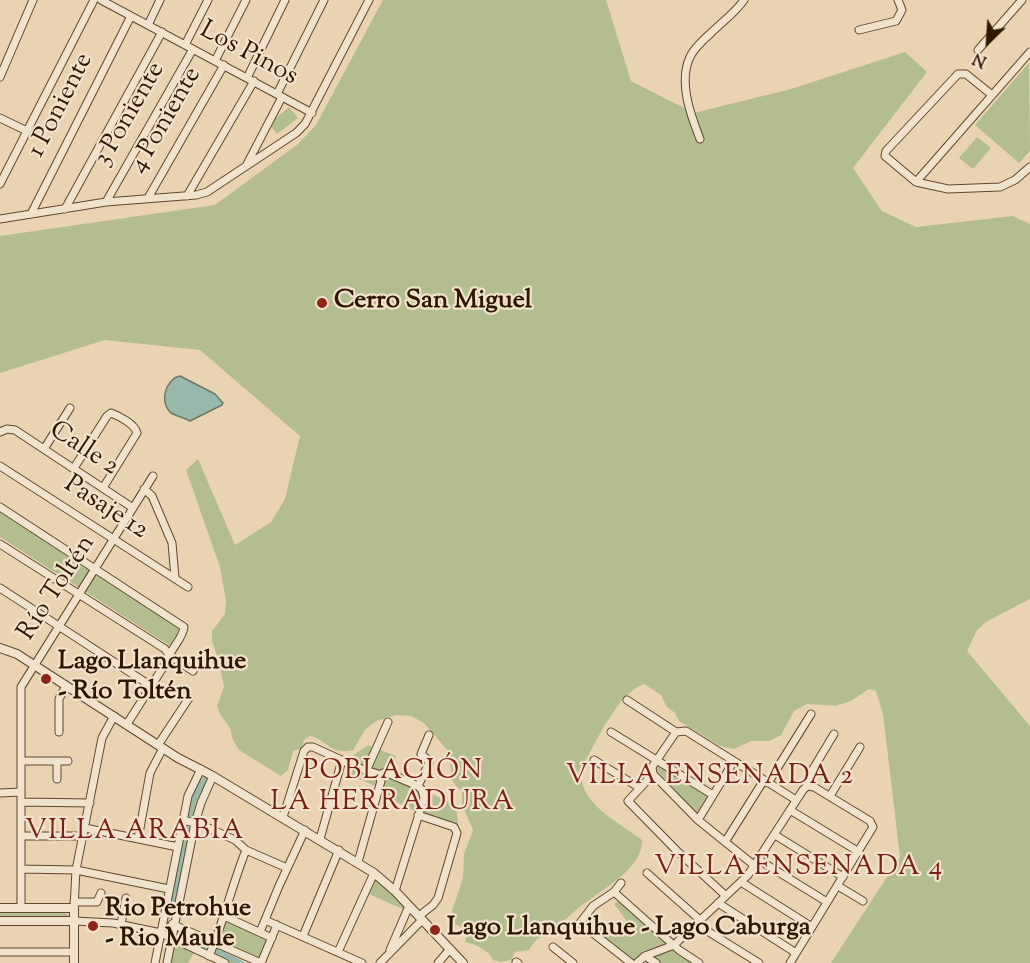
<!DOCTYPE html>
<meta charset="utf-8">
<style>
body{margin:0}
#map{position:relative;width:1030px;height:963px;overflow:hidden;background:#ead3b3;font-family:"Sorts Mill Goudy",serif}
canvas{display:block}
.north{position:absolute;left:958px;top:12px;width:60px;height:60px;-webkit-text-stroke:4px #f1e2ce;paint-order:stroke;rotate:205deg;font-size:16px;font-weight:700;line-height:24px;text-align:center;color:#2f1800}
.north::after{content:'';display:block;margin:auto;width:21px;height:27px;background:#2f1800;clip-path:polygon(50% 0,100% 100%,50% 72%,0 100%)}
</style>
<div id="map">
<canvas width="1030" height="963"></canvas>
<div class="north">N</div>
</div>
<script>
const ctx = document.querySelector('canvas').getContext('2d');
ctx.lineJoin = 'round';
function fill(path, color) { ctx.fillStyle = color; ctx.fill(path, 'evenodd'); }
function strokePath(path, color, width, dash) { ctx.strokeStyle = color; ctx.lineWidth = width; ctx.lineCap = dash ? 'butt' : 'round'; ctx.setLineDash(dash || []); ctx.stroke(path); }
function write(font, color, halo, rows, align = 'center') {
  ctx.font = font + ' "Sorts Mill Goudy",serif'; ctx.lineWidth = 4.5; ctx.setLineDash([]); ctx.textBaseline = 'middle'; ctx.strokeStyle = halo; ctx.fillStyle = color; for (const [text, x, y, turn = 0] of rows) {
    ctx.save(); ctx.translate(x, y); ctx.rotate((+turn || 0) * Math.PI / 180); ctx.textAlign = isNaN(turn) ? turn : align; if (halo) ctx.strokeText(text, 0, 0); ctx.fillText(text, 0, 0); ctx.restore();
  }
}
fill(new Path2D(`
 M383 0H606L631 81 694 113 791 89 905 52 927 72 853 168 882 211 916 227 1013 216 1030 224V599L986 622 977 630 967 651 1030 726V963H831L900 857 883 714 876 691 869 689 851 701 835 706 807 704 794 711 781 735 769 741H751L734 749 720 746 679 721 675 713 666 706 661 695 644 684C617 693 595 745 581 769 577 803 620 823 642 840 643 868 604 888 585 903 573 912 561 924 549 932 537 940 537 937 529 950L515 952 511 960 501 962 493 960C487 949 477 945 465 942L468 931 455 924 452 911 463 878 464 854 473 830 462 805V791L456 786 452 780 449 752 424 723 411 716 396 715 376 721 365 730 353 750C329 755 328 740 310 736L304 740 302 748 293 751 288 770 281 776 239 750 233 740 230 728 220 714 217 706 224 687 219 661 212 641V631L225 614 226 600 220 567 186 470 198 459 235 545 271 522 285 499 300 436 200 350 105 340 0 373V236L215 205 298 144 316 125Z
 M1029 63 1030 151 1019 163 975 125Z
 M289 107 298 118 277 134 269 124Z
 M977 137 991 148 973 169 959 158Z
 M0 510 181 627 182 630 172 647 0 537Z
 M368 745 396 756 393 768 420 783 425 791 456 805 459 834 426 819 422 814 387 798 389 792 350 775 344 762Z
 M659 764 707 794 709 797 699 813H696L657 770Z
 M200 776 207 779C185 823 181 873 173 920L168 918 190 798Z
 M376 878 406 907 405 910 369 894Z
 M618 901 694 963H661L645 952 633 962 588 923 594 917 617 935 629 924 614 904Z
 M0 910 63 911 68 915 66 917 0 918Z
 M229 920 267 937 268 941 261 959 258 960 220 943 219 940 225 923Z
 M184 935 245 963H226L181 944Z
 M173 943 195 951 188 963H169Z`), '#b4bd8f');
const water = new Path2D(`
 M180 376 215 394 223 403 222 405 190 421C185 418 176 416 171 413 159 403 165 379 180 376Z`);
fill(water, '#98b8ab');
strokePath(water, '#6e7867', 1.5);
strokePath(new Path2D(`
 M171 910 192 801 205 781
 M184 937 209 948
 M215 951 240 963`), '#98b8ab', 6);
const minor = new Path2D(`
 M101 0 312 113
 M148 25 160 0
 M859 30 896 21 902 10 898 0
 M185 45 208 0
 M978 50 1022 0
 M215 61 246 0
 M0 77 33 0
 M247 78 285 0
 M277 94 324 0
 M992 95 966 74H958L886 151 885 156 916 182 948 189 1000 187 1015 180 1030 167
 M0 118 27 131
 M700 139C691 116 678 82 690 57 694 48 703 40 711 33 722 22 735 13 744 0
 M246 166 282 97
 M916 182 1030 52
 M0 184 94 0
 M187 196 254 81
 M148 198 224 65
 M106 202 193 49
 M65 209 162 32
 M31 214 131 16
 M0 219 106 202 196 195 207 192 296 133 305 124 369 0
 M0 432 7 429 15 430 133 508
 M44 449 70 408
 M0 466 188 587
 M74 468 107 416 111 413C119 416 135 424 137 433L103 488
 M144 489 152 496 172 543 175 578
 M0 507 184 627C183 639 170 649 167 661L127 724
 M0 544 165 649 169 655 193 671
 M0 588 151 686
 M627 700 676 732
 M59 732V699L66 686
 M611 732 713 795
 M676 732 652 767 653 774 628 801 676 850 726 896
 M676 732 686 731 796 800
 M158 745 189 698
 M594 760 640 788
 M21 761H68
 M57 762V779
 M367 769 388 722
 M653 774 698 820 755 866
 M380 775 385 772 418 786
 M768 783 811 714
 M418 786 429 763 427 759 421 754 429 735
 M0 793 20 792
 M830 796 860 747
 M21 802 90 803
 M790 810 859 852
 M418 815 454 827 457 833 438 898 433 905 419 916
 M283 817 304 751 308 747H313L359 768 378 774 381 781 358 862
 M183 820 202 825 235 840 246 850 287 868
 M698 820 734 761
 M85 828 178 847
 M775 835 843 877
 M21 836H83
 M138 839 150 773 163 748
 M320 839 342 760
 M725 842 764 780
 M759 860 827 902
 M21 869 76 870 169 889
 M647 873 700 920
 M741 882 812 927
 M621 883 614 892 593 906 580 923 631 963
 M838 886 863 901
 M395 891 424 798 422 790 418 786
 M614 892 679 950 699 963
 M74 902H97L101 893
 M718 903 796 953
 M21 908V687L153 476
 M74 908 76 870 102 738 114 716
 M224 916 272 938
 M265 920 362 963
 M74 921 113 923 161 933 225 963
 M121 924 126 898
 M172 924 261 963
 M696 924 759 963
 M260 932 279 886 305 830
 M303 936 339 850
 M553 947 573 963
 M390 950 409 906
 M0 952H74
 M338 952 374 873
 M209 956C224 921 232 885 246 850
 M645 956 656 963
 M516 962 518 963
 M155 963 188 796 201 769
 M167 963 195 823 201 803 213 776
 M261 963 277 925
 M380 963 422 920
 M438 963 450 949
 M637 963 645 956 674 945 748 875 803 790 807 786V779L834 734
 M790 963 873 827 870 821 814 787 807 786`);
const tertiary = new Path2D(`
 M0 648 17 654 178 758 211 775 374 873 395 891 463 963
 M0 908H74V963
 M0 921H74`);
strokePath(minor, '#5e472d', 9);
strokePath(tertiary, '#5e472d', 10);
strokePath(minor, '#f1e2ce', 7);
strokePath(tertiary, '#f1e2ce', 8);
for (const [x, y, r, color] of [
 [322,303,6,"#8f2418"],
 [46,679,6,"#8f2418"],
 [93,926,6,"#8f2418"],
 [435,930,6,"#8f2418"]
]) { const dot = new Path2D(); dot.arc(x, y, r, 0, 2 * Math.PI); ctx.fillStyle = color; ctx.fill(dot); strokePath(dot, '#f1e2ce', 2); }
write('26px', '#2f1800', '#f1e2ce', [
 ["Los Pinos",248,55,28],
 ["1 Poniente",62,106,-63],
 ["3 Poniente",131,115,-60],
 ["4 Poniente",167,121,-60],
 ["Calle 2",83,450,33],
 ["Pasaje 12",105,509,33],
 ["Río Toltén",58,589,-57]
]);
write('bold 26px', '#2f1800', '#f1e2ce', [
 ["Cerro San Miguel",334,303],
 ["Lago Llanquihue",58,664],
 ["- Río Toltén",58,694],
 ["Rio Petrohue",105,911],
 ["- Rio Maule",105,941],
 ["Lago Llanquihue - Lago Caburga",447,930]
], 'left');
ctx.letterSpacing = '1.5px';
write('27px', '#7a1f14', '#f1e2ce', [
 ["POBLACIÓN",393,773],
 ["LA HERRADURA",393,804],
 ["VILLA ENSENADA 2",710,778],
 ["VILLA ARABIA",135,833],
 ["VILLA ENSENADA 4",799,869]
]);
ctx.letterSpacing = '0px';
</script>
